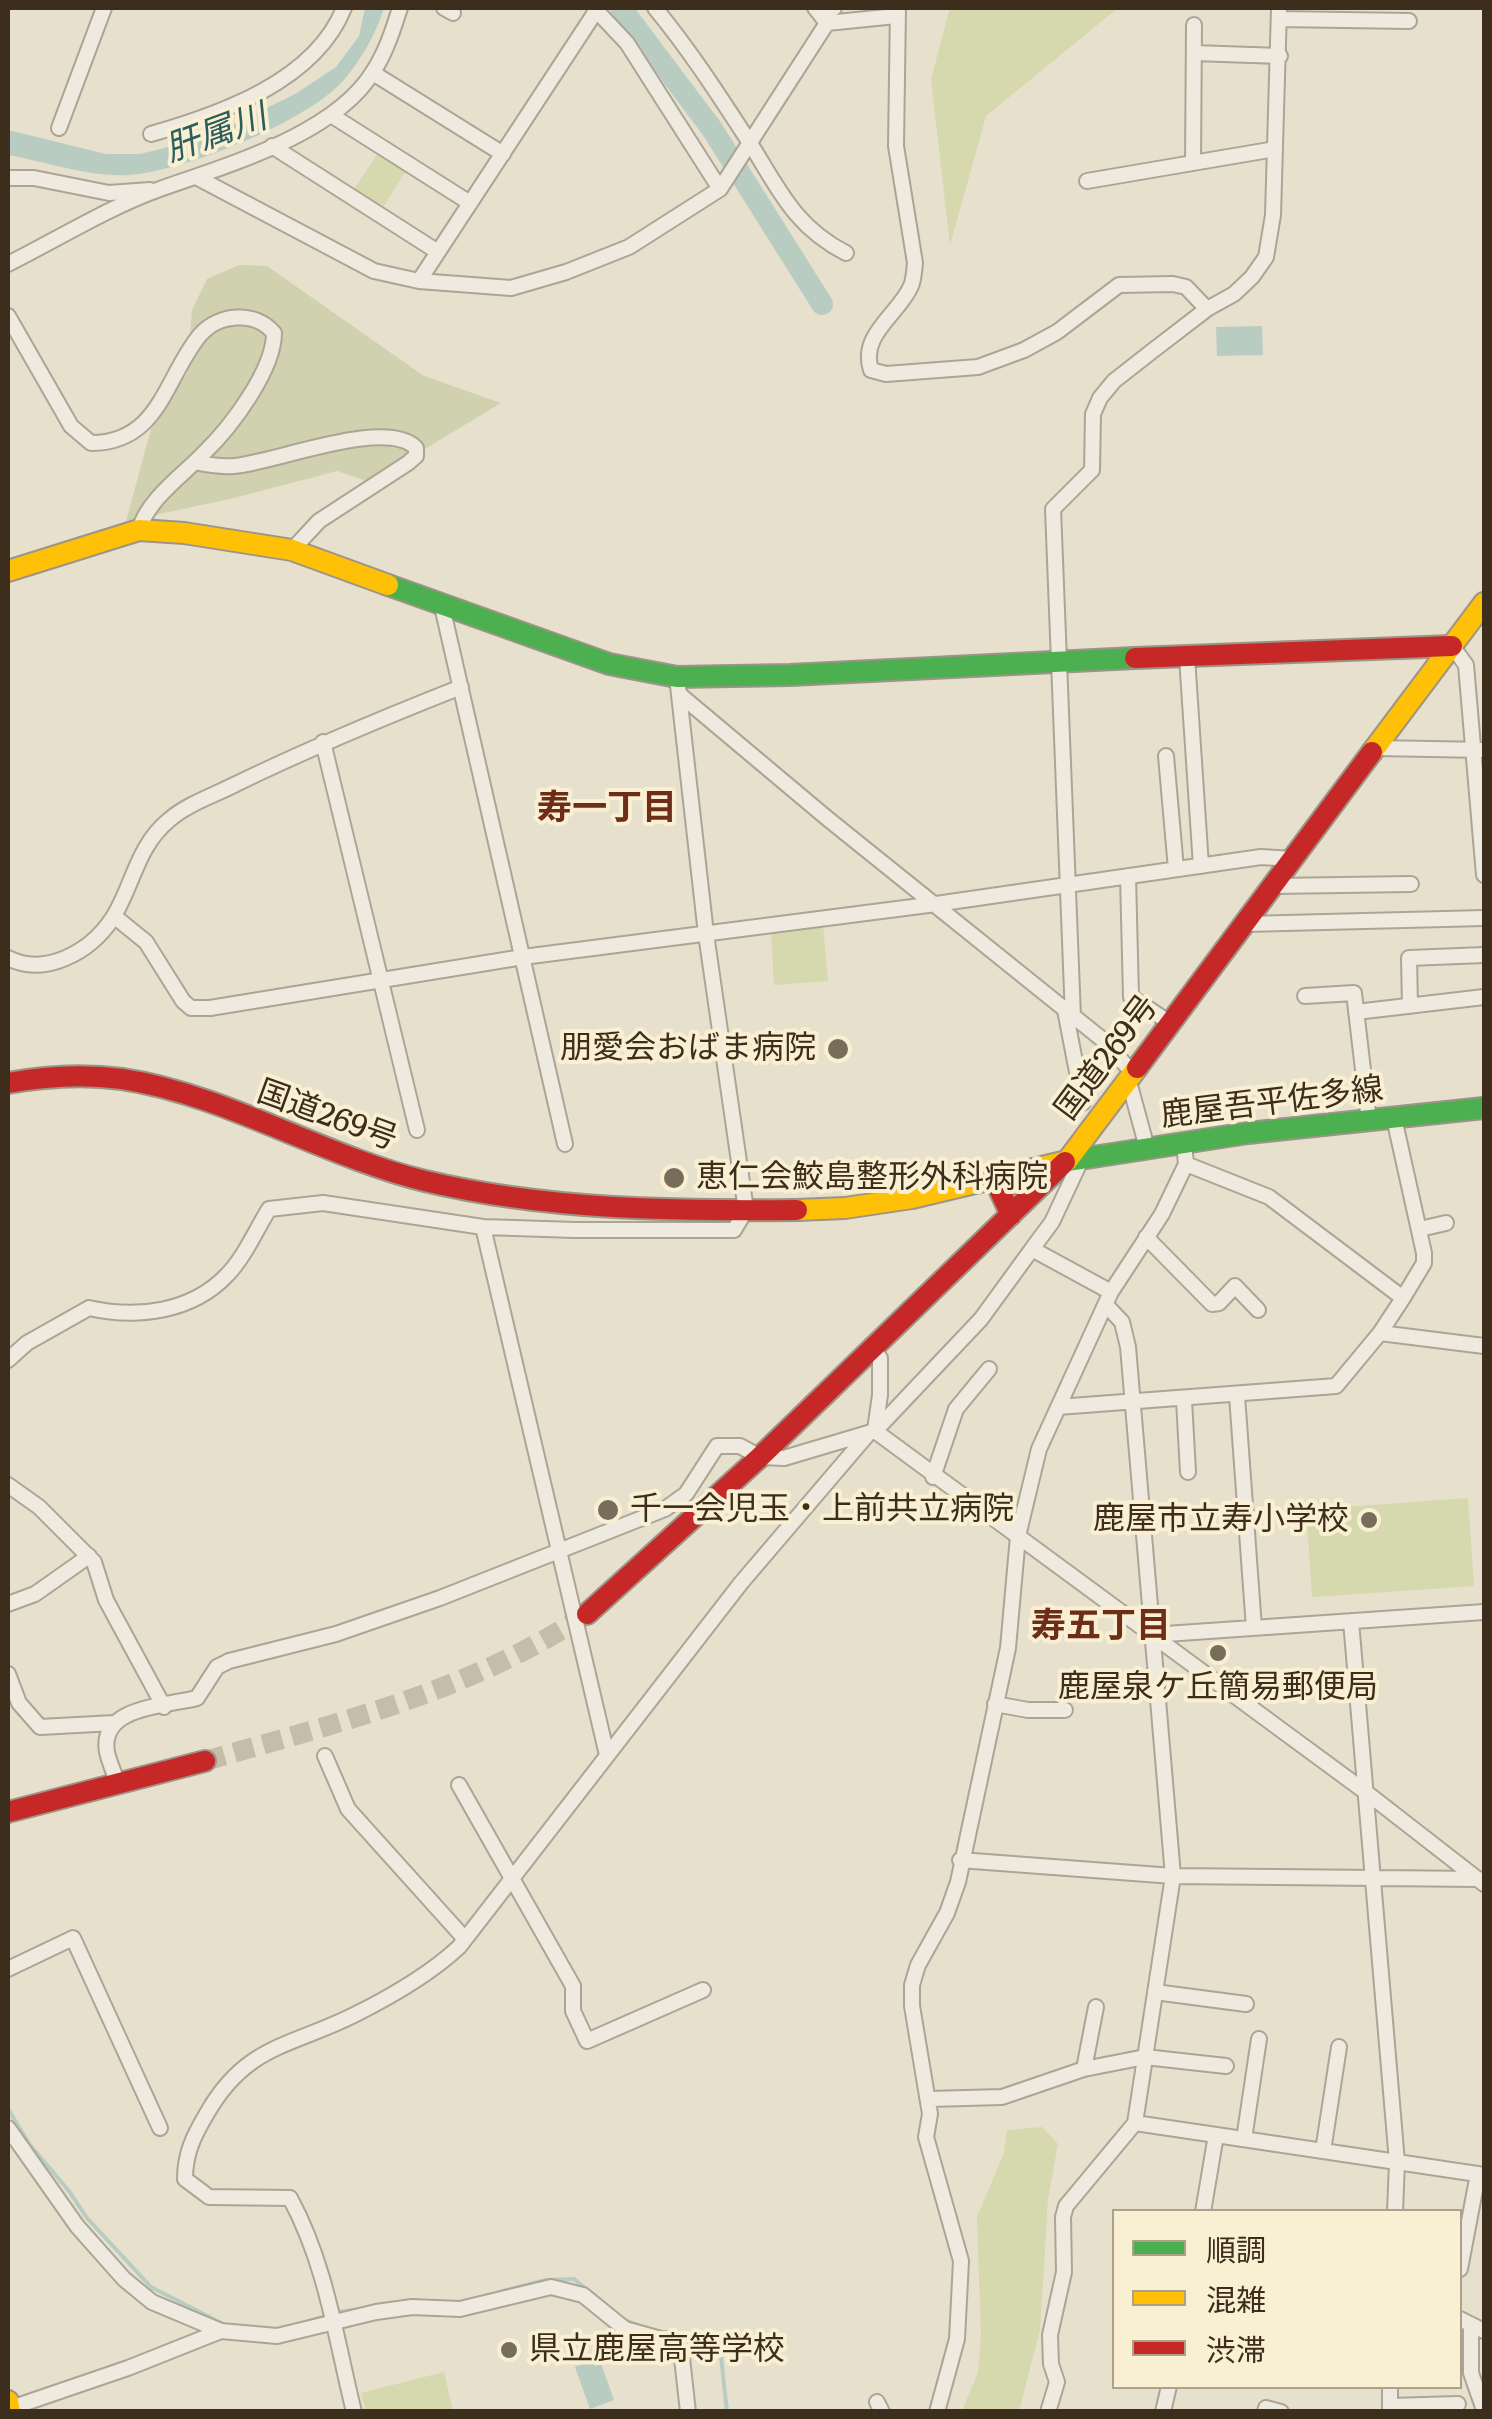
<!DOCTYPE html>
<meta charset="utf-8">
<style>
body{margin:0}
#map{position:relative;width:1492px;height:2419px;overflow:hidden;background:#e7e0cd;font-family:Literata,"Noto Sans JP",serif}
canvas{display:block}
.frame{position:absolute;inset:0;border:10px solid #3c2d1d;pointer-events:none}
.legend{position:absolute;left:1112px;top:2209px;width:350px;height:180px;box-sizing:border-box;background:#f9efd2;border:2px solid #ada18a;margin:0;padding:12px 18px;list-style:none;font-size:30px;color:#3c2d1d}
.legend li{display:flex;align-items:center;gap:20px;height:50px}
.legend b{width:50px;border:2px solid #ada18a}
</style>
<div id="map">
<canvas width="1492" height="2419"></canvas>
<div class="frame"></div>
<ul class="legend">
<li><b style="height:12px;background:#4caf50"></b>順調</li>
<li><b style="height:12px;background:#ffc107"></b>混雑</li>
<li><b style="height:12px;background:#c62828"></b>渋滞</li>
</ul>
</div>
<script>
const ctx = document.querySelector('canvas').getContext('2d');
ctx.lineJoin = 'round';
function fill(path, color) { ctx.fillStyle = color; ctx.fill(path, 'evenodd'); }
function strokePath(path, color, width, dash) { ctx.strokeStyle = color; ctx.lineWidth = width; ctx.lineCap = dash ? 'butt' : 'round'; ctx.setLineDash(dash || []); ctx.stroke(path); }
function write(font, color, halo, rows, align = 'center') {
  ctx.font = font + ' Literata,"Noto Sans JP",serif'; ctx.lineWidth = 8; ctx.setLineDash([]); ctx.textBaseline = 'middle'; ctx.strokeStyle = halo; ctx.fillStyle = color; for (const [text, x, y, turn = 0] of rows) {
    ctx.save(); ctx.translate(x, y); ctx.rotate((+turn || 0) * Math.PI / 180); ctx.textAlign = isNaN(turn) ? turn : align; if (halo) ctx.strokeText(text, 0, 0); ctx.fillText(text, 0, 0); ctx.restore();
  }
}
fill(new Path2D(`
 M950 8H1118L986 116 950 245 931 79Z
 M378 153 406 171 382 209 353 191Z
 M823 925 828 981 774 985 771 932Z
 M1468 1498 1474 1586 1312 1597 1307 1521 1332 1520V1508Z
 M1042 2127 1058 2144 1048 2199 1040 2330 1019 2411H962L978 2372 981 2336 977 2217 1004 2153 1007 2130Z
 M444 2372 453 2411H366L361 2393Z`), '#d6d8ae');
fill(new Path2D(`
 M239 265 267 266 424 376 501 403 370 482 337 471 230 499 126 521 151 429 187 373 192 310 207 279Z`), '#d0d1ae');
fill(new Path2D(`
 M365 8H384C376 34 361 60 343 81 306 122 183 172 128 175 87 177 48 162 8 155V130L106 154H140L177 145 224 129 295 94 336 67 359 36Z
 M1262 326 1263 355 1217 356 1216 327Z
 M599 2358 614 2400 590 2409 575 2367Z`), '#b9ccc1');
strokePath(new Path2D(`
 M8 2109 30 2145 69 2191 87 2218 151 2287 227 2326
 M499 2292 546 2280 574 2279 616 2313
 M338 2312 368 2308
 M623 2319 642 2327
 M309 2321 329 2315
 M680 2335H705L720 2347 727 2412`), '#b9ccc1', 4);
strokePath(new Path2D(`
 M621 8 712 129 822 304`), '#b9ccc1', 22);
strokePath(new Path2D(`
 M205 1761C340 1722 468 1692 587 1614`), '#c5bcaa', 20, [20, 10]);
const street = new Path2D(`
 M444 8 453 13
 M594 8 627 43 720 189
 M655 8C689 49 718 94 748 140 778 187 793 226 846 253
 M815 8 827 23
 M898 8 896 146 915 263C914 271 914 279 911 286 899 314 859 335 871 370L886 374 978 367 1024 350 1057 332 1119 285 1173 284 1186 287 1207 309
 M822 17 834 8
 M1279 19 1409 21
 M1194 53 1280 56
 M373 73 503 154
 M331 115 470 203
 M59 128 104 8
 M151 134C221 114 315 81 344 8
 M272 146 438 252
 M1193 163 1194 25
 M8 178H34L109 193 150 190
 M198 178 374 271 419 281 511 288 566 272 629 247 720 189 827 23 896 16
 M1087 181 1275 149
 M8 264C56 240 109 207 160 189 227 165 334 135 373 72 386 52 393 30 400 8
 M419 281 598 8
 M8 316 71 426 91 443C160 443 165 377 200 335 218 314 255 310 274 333 274 370 231 427 204 453 182 476 148 499 139 530
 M195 462C208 465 220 467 234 466 274 463 386 417 416 448V456L408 463 319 521 292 550
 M441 602 565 1144
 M1452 646 1466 665 1484 875
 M1187 657 1201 866
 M679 694 828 819 1103 1040 1132 1072
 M323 742 417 1130
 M1377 748 1484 750
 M1166 756 1176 869
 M1128 876 1131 997 1170 1023
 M1274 886 1411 884
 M114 916 146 942 183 1001 191 1008H210L523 957 936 904 1261 857 1293 859
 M1246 924 1484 918
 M8 958C45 977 90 952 112 919 133 887 136 847 169 820 187 804 215 795 236 784 310 748 385 717 461 687
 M1305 996 1354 993 1369 1121
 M1410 1006 1409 958 1484 955
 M1065 1010 1083 1103
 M1356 1012 1484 997
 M1073 1017 1053 509 1092 470 1093 414 1100 398 1114 381 1151 352 1207 309 1234 294 1252 277 1266 257 1273 215 1279 8
 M1128 1078 1147 1148
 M1394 1118 1424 1253V1263L1403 1298
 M1082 1158 1052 1222 1032 1249 1111 1292
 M483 1227 607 1755
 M1420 1229 1446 1223
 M1146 1237 1212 1304 1219 1303 1235 1286 1258 1310
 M1106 1305 1122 1322 1128 1347 1173 1876 1135 2123 1216 2135 1203 2212
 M1380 1333 1484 1346
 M872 1349 880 1358V1395L875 1430
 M8 1360 27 1343 89 1308C137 1319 192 1312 227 1275 244 1258 256 1230 269 1209L323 1203 483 1227 575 1230H734L746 1210 706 934 677 677
 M1237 1396 1254 1628
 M1184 1400 1188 1472
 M1058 1407 1336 1386 1380 1333 1403 1298 1269 1197 1186 1164
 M875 1431 981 1319 1032 1249
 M933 1477 956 1409 989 1369
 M8 1485 39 1507 94 1562 106 1600 164 1707
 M8 1604 35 1594 89 1556
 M1351 1621 1397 2162 1395 2212
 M1151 1635 1484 1612
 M8 1674 19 1703 40 1727 114 1723
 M995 1704 1028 1710H1065
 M325 1756 348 1809 465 1939
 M117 1782C114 1772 109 1762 107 1752 99 1706 167 1706 197 1698L217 1667 229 1661 336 1634 440 1598 665 1509 686 1494 717 1446H740L760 1457 784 1458 875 1431 1367 1793 1484 1884
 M459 1785 573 1986V2011L587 2041 703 1990
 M960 1860 1173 1876 1479 1879
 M8 1969 73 1938 160 2128
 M1155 1992 1246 2004
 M1084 2069 1096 2007
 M929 2099 1002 2097 1084 2069 1145 2057 1226 2066
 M8 2128 77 2226 124 2279 152 2302 221 2331 277 2336 376 2312 412 2307 460 2309 551 2287 583 2295 625 2329 661 2339 680 2340 688 2412
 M1216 2135 1484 2175
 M1244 2139 1259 2039
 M1323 2151 1339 2047
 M1460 2269 1478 2174
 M1460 2319 1484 2331
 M1471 2325V2373L1484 2410
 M877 2402 882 2412
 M1390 2406 1458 2404
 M8 2409 128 2368 221 2331
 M1390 2411V2386
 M354 2412C336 2339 326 2264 290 2198L209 2197 185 2179C185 2154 193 2137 206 2115 246 2044 291 2047 356 2014 392 1996 429 1975 459 1947L741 1583 869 1433
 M937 2412 957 2339 961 2261 926 2137 930 2114 912 2006V1985L918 1965 947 1913 958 1882 1008 1648 1018 1536 1039 1449 1111 1292 1162 1214 1186 1164 1184 1143
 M1048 2412 1057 2382 1051 2364 1050 2335 1064 2272 1063 2217 1066 2206 1135 2123
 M1163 2412 1169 2386
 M1265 2412 1266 2408 1281 2412`);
const fast = new Path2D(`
 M388 585 609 664 677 677 790 675 1135 658
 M1067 1161 1248 1133 1484 1108`);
const slow = new Path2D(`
 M8 571 139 530 184 533 292 550 388 585
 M1372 752 1484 603
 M797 1210 845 1208 912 1198 1067 1161 1137 1068
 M8 2401 10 2412`);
const jam = new Path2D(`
 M1135 658 1452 646
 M1137 1068 1372 752
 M8 1083C46 1076 84 1074 122 1079 224 1094 323 1156 425 1181 547 1210 671 1211 797 1210
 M991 1181 998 1187 1011 1215
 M587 1614 760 1457 1065 1162
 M8 1812 205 1761`);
strokePath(street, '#aca596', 18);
strokePath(fast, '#9c9486', 24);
strokePath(slow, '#9c9486', 24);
strokePath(jam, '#9c9486', 24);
strokePath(street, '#efeadf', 14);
strokePath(fast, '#4caf50', 20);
strokePath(slow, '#ffc107', 20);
strokePath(jam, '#c62828', 20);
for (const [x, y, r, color] of [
 [838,1049,12,"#786c5b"],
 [674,1178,12,"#786c5b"],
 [608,1510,12,"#786c5b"],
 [1369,1520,10,"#786c5b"],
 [1218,1653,10,"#786c5b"],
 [509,2350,10,"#786c5b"]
]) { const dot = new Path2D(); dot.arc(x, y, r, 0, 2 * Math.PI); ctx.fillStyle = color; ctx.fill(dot); strokePath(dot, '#f9efd2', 4); }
write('32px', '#3c2d1d', '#f9efd2', [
 ["朋愛会おばま病院",816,1049,"right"],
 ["恵仁会鮫島整形外科病院",696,1178],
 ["千一会児玉・上前共立病院",630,1510],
 ["鹿屋市立寿小学校",1349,1520,"right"],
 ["鹿屋泉ケ丘簡易郵便局",1218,1688,"center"],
 ["県立鹿屋高等学校",529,2350]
], 'left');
write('32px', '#3c2d1d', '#f9efd2', [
 ["国道269号",1107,1058,-53],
 ["鹿屋吾平佐多線",1272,1103,-7],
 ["国道269号",327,1116,20]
]);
write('italic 35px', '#2b5d5c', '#f9efd2', [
 ["肝属川",216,134,-20]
]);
write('bold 35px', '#6d2d18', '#f9efd2', [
 ["寿一丁目",607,809],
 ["寿五丁目",1101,1627]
]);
</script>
